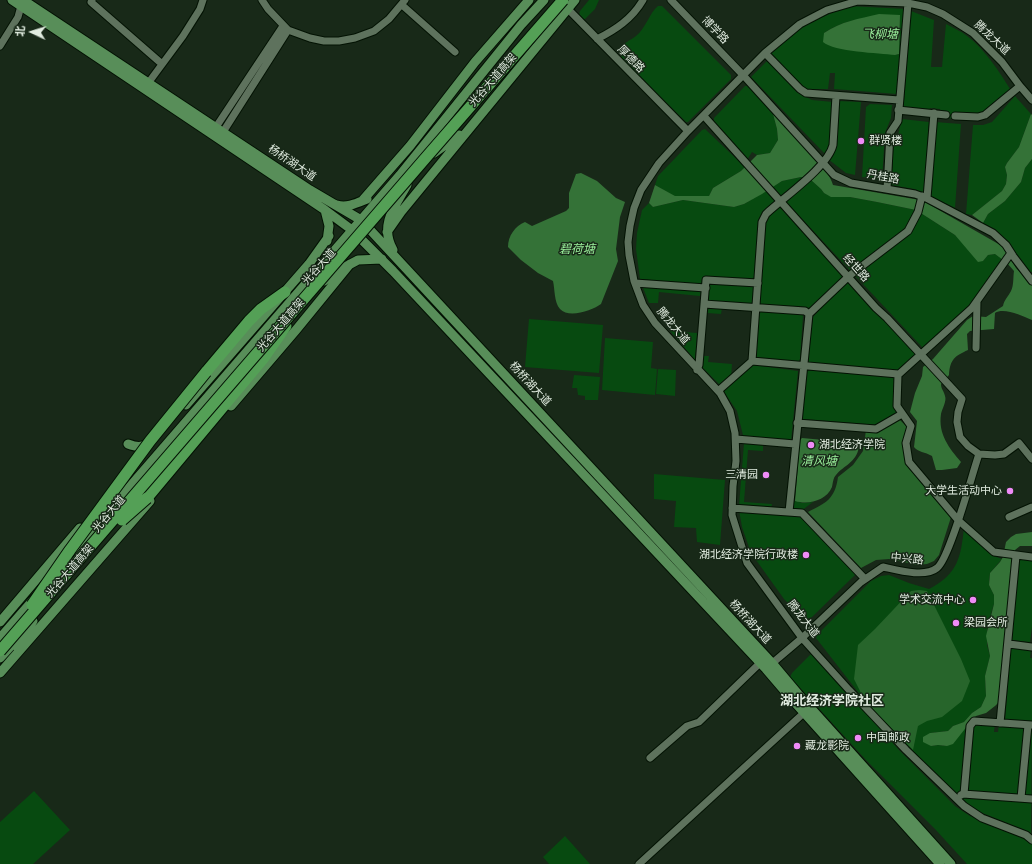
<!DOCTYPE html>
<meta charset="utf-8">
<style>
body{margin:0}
#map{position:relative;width:1032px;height:864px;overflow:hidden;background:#182918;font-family:Montserrat,"Noto Sans SC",sans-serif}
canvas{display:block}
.north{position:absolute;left:12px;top:12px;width:40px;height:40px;-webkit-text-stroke:3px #182918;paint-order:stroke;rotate:274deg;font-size:11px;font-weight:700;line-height:16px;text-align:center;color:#e1ece0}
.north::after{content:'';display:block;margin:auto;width:14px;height:18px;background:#e1ece0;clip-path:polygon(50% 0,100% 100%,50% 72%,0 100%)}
</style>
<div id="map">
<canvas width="1032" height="864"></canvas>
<div class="north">北</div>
</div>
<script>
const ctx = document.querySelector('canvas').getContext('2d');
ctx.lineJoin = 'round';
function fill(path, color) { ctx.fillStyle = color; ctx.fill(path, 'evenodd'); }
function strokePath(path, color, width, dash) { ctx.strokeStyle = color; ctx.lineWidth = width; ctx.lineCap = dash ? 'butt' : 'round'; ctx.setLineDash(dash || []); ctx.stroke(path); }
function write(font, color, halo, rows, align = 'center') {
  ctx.font = font + ' Montserrat,"Noto Sans SC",sans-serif'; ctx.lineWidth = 3; ctx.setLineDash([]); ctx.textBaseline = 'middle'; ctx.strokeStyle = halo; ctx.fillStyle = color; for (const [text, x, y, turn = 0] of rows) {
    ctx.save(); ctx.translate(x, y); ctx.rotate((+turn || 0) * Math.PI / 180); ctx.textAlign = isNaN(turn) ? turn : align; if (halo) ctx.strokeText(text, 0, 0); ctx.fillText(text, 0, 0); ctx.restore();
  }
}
fill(new Path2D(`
 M589 0H599L595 9 584 20 579 15 580 11Z
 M658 6H662L731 75V79L688 122H686L622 59C621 56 619 53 620 50 622 43 631 40 636 36 646 28 650 12 658 6Z
 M848 6 906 9 897 94 834 89 835 73H830L828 89H807L798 83 770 54 786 37 813 21ZM900 15 899 54 895 55 824 33C848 17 872 18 900 15Z
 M911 11 934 20 931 67H942L946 24C953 28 961 31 967 36 985 49 1000 73 1012 92 1005 99 992 117 983 119 973 122 950 118 939 117L940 109 930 108 929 116 903 113Z
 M768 60 797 92 812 100 833 102C832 118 835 141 825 154L751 77Z
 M745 86H748L772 110 777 129 778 140 770 153 757 155 752 152 747 160 714 123V118Z
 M1015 96 1031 114 1019 147 1007 163 1005 167 1007 175 1006 184 1002 191 972 215 966 214 973 125H983L992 122Z
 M838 101 861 102 855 175 846 173 828 159Z
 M870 104 892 105 891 118 885 133 882 180 862 177 866 107Z
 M902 119 929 122 924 193 914 189 891 185 894 140 898 135Z
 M935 122 961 124 955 208 929 196Z
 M705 129 745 167 741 171 713 188 709 196H674L655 185 658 176 702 130Z
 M1032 159V272H1027C1016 252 1004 234 983 223L988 214 1005 201 1021 182 1025 168Z
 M801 177 811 180 821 189 824 193 831 196 850 197 877 202 916 210 955 235 983 261 988 255 995 254 1002 259 971 306 923 348 772 187 782 181Z
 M766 191 774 200V203L764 214 756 274 751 281 707 278 700 284H696L640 279 636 249 637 233 642 210 649 203 653 207 683 200 734 207 744 204Z
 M777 207 783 209 845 276 812 308 761 304 758 302 764 224 767 217Z
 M851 281 916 354 897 372 808 363 813 317 844 284Z
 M710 283 753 286 754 288V301L750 305 710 302 708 299Z
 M642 285 701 290 700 296 659 292 658 303H649Z
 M706 307 722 308 721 314 707 313 703 356H709L708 362 732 364 731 378 720 385 700 365Z
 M761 309 801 312 803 316 800 359 798 363 759 360 756 357 759 318Z
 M529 319 603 325 599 373 525 367Z
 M670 331 697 333 695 360 671 332Z
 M605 338 653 342 651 368 657 369 655 395 602 390Z
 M754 365 798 371 791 441 745 437 743 435 737 411 724 392 726 387 749 367Z
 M658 369 676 370 675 396 656 394Z
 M806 370 896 377 894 406 897 415 879 425 802 419Z
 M574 375 600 377 598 400H585V396L578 395 577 388H572Z
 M744 443 763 445V451L748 450 744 502 772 504 771 509 739 506Z
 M654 474 725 480 720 545 697 542 696 528 674 527 676 501 654 499Z
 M795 501 803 503 813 502 801 511 793 510 792 508V503Z
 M739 510 800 515 855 572V575L812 617 807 619 803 618 784 599 751 553 742 527Z
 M964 527 994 556 1002 559 990 573 989 580V585L994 595V604L987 626V645L990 656 985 676 986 696 981 707 972 713 964 722 953 726 948 731 930 733 931 746 938 745 947 746 968 725 964 794 1023 799 1030 727H1032L1031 835 1022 829 975 810 957 797 865 701 816 638 817 635 871 581 881 576 889 575 909 583 929 589C958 574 961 557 964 527Z
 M1018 559 1032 560V627L1030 642 1010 640Z
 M1011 647 1031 648 1030 658H1032V722L1005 720Z
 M811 654H815L898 749 955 806 970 816 1021 837 1032 844V864H967L935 829 866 760 790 677 792 673Z
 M972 720 995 723 994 732H998L999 723 1027 726 1020 797 966 792Z
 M34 791 70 830 33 864H0V822Z
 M565 836 590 864H549L543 857Z`), '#074a10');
fill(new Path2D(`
 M898 418 909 429 907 462 952 514 939 555 934 561 927 564 918 565 889 559 876 560 861 568 808 512C826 503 835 499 838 477L853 465 863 451 866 430C882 432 886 428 898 418Z
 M919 590 927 591 961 659 970 681 962 701 942 717 927 721 918 726 913 750 865 701 854 679 858 645 875 629 911 591Z`), '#27652b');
fill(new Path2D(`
 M879 14 900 15 899 54 895 55C879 53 834 52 823 42L824 33C842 21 858 19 879 14Z
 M772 110C785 125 830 169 833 185L920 200 925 202 1002 246 1016 268 1032 285V320C1022 316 1004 307 995 313L994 329 970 331 967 334 968 350C955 356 950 359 949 375L941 384C941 389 944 391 945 396 947 401 942 409 941 414 938 434 949 448 961 462L957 468 942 470H936L932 456C925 452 918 452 914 447L917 421 910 412 915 393 922 376 923 367 933 359 967 320 973 316 986 317 1003 306C1004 300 1008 297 1011 291 1014 285 1013 277 1014 271L1007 263 995 254 988 255 983 261 978 262 955 235 916 210 877 202 850 197H831L824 193 821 189 811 180 801 177 782 181 762 194 744 204 734 207 683 200 653 207 649 203 655 185 675 196H709L713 188 741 171 757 155 770 153 778 140 777 129Z
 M1031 114 1032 115V159L1025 168 1021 182 1005 201 988 214 983 223 972 215 1002 191 1006 184 1007 175 1005 167 1007 163 1019 147Z
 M581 173 597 181 616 198 625 202 620 217 616 249 618 261 601 304C593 310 569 319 560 309 554 302 555 290 553 281L538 273 521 260 508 247C508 236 515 226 525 222L532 226 566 211 569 208V193L576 174Z
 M802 438 856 443 859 447C856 463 844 465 836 475 833 478 833 483 832 487 826 501 808 505 795 501L800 440Z
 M1032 532V546H1020L1015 550V554L1002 699 995 706 986 713 976 716 972 720 953 744 947 746 938 745 931 746 923 742V737L930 733 948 731 953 726 964 722 972 713 981 707 986 696 985 676 990 656 986 636 994 604V595L989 585 990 573 1000 562 1003 557 1006 542 1011 537 1016 534Z`), '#347237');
const minor = new Path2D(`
 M92 0 91 2 162 64
 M262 0 268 9 288 30 310 38 324 41H339L355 38 374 31 389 19 405 0
 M671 0 743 75 834 175 851 183 915 194 926 198 993 233 1006 245 1013 256 1032 281
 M402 5 455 52
 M564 5 688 131
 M597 39C615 30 632 19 643 0
 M0 46 18 17 21 6 24 2
 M765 53 800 89 806 93 899 100
 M146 86 183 36 200 9 203 0
 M1032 100 1020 86 1002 62 973 33 943 14 927 7 908 3 858 1 827 10 800 24 765 53 688 131 659 163 641 190 634 208 630 226 628 242 629 255 634 281 643 305 655 323 720 393 730 411 735 433 736 461 733 486 732 515 747 563 802 638 849 690 906 750 964 806 982 818 1026 835 1032 840
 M898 110 946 115
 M704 116 876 308 887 318 962 399 958 412 957 422 960 437 968 446 979 454 995 455 1004 454 1019 443 1032 459
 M955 116 978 117 985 115 1020 86
 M216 127 283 26
 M223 132 288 30
 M887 189 890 133 898 121 908 3
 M927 198 934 113
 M1011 253 972 308 898 375 897 406 911 426 906 443 909 462 958 520 994 552 1032 557
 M635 283 706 288
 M704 304 805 311 809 314
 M976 348 977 302
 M752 361 762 222 766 214C784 197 828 167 833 145L836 96
 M697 370 699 365 706 280 758 283
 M718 391 752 361 898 374V375
 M797 423 876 429 902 414
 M736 439 795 444
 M732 508 802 513 865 579
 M789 512 809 314 849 276 908 231 918 212 922 196
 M1009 517 1032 507
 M1009 644 1032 647
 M769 666 802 638 861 582 883 567C897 570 925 578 937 568 950 558 972 474 979 454
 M1000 723 1016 556
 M650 758 687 726 699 722 760 663
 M964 794 970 726 974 721 1032 725
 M961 795 963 794 1032 799
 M1021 798 1028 725
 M639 864 807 710`);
const major = new Path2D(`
 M12 0 325 210 352 230 393 271 766 669 790 697 940 864
 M23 0 310 190 361 220 772 663 798 694 951 864
 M434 153 459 135
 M362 201 410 146 475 62 529 0
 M337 205C347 208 357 203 367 199
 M325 210 329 226 327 241
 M387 232 401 212 575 0
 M393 250C379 225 395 206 407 185
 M324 281 332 274 358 260 382 259
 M186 405 309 264 329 236
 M231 406 296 330 350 264
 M128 444C136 447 142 448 149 443
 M75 550 400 175 521 25 544 0
 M0 622 80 528
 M0 638 35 598
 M17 647 33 621
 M0 658 10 647
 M0 673 150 501`);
const highway = new Path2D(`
 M206 372 249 321 261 309 285 292
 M147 498 263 359 286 326`);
strokePath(minor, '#031203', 9);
strokePath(major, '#031203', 11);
strokePath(highway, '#031203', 13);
strokePath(minor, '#5e725d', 7);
strokePath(major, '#588e59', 9);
strokePath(highway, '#54a056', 11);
const highwayBridge = new Path2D(`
 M122 520 147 498
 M32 605 70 550 150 441 206 372
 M0 651C188 435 374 216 563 0`);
strokePath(highwayBridge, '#031203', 13, []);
strokePath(highwayBridge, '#54a056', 11);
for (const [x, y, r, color] of [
 [861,141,4,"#ef8bf7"],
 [811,445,4,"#ef8bf7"],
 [766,475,4,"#ef8bf7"],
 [1010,491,4,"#ef8bf7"],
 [806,555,4,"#ef8bf7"],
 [973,600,4,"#ef8bf7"],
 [956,623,4,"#ef8bf7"],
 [858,738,4,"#ef8bf7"],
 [797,746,4,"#ef8bf7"]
]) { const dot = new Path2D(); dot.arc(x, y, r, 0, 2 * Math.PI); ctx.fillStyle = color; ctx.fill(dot); strokePath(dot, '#182918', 1.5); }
write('11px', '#e1ece0', '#182918', [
 ["博学路",715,30,46],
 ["腾龙大道",992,38,43],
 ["厚德路",631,59,45],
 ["光谷大道高架",493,80,-49],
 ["杨桥湖大道",292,163,34],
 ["丹桂路",883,177,10],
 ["光谷大道",319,267,-48],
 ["经世路",856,268,48],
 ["光谷大道高架",281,325,-49],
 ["腾龙大道",673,326,50],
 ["杨桥湖大道",530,384,47],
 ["光谷大道",109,514,-50],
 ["中兴路",907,559,6],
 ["光谷大道高架",70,571,-49],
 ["腾龙大道",803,619,52],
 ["杨桥湖大道",750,622,47]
]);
write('11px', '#e1ece0', '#182918', [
 ["群贤楼",869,141],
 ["湖北经济学院",819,445],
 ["三清园",758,475,"right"],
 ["大学生活动中心",1002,491,"right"],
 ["湖北经济学院行政楼",798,555,"right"],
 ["学术交流中心",965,600,"right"],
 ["梁园会所",964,623],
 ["中国邮政",866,738],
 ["藏龙影院",805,746]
], 'left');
write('italic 12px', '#9aef9b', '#182918', [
 ["飞柳塘",880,34],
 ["碧荷塘",577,249],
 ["清风塘",819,461]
]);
write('bold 13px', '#e1ece0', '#182918', [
 ["湖北经济学院社区",832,701]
]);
</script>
